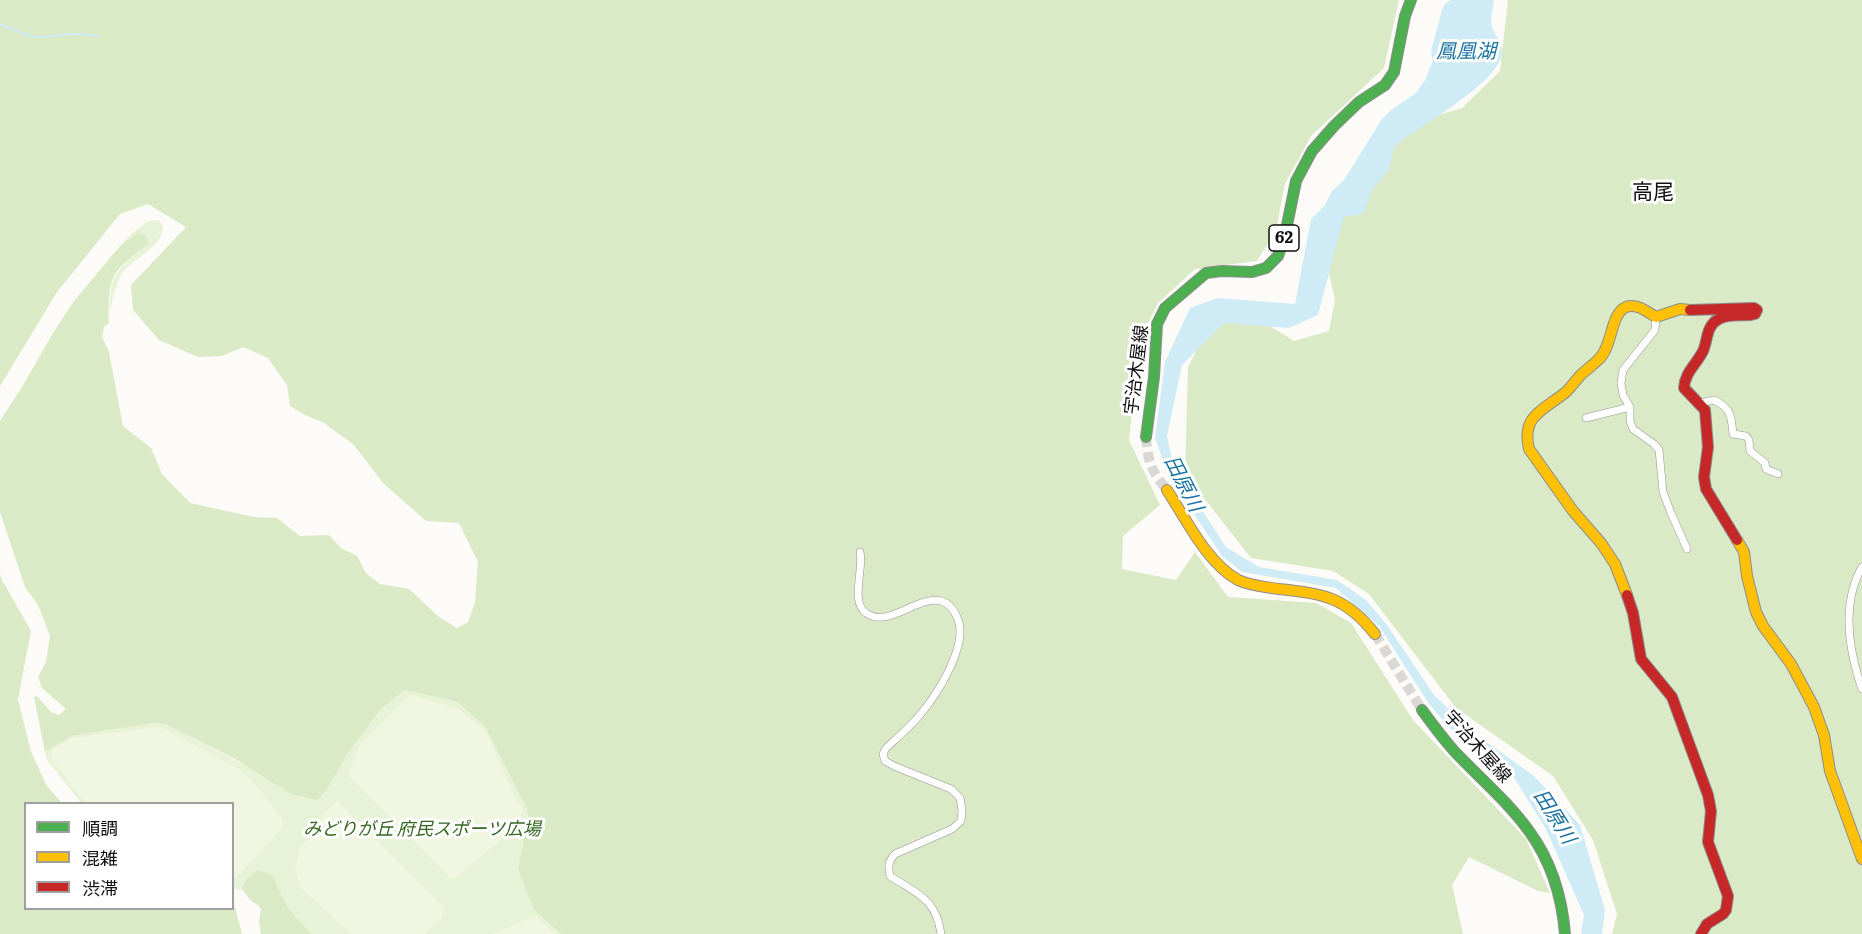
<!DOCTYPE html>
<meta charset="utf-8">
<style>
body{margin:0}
#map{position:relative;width:1862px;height:934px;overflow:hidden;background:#fcfbf7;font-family:Literata,"Noto Sans JP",serif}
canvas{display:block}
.legend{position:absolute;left:24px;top:802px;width:210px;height:108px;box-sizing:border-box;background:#fff;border:2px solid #9f9f9f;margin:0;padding:8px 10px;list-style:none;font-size:18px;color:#101010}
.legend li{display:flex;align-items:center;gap:12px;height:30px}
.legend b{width:30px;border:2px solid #9f9f9f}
</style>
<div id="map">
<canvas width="1862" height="934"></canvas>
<ul class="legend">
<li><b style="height:8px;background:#4caf50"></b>順調</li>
<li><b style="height:8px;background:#ffc107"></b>混雑</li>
<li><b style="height:8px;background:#c62828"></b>渋滞</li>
</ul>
</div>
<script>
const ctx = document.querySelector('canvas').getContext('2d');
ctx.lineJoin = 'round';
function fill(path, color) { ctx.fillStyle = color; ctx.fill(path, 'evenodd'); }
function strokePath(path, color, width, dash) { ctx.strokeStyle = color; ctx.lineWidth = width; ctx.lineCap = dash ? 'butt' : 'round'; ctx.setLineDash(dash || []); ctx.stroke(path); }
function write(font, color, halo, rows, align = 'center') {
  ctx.font = font + ' Literata,"Noto Sans JP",serif'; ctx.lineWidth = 6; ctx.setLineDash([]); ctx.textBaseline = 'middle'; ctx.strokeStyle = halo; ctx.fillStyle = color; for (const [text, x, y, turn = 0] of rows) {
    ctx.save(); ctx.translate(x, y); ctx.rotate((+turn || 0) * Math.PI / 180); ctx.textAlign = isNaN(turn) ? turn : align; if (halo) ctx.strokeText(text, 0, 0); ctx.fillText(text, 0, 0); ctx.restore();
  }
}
fill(new Path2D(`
 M159 220 163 226C163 247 135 257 123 272 115 283 114 300 109 312 111 278 113 273 140 251L137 233 120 246 130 235 148 221Z
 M405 690 456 702 485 727 527 809 535 911 561 934H312L297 920 280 894 233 889 232 804 81 803 47 760 45 752 71 736 153 723 165 724 256 771 328 788 346 756 381 709Z`), '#e8f2d7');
fill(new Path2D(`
 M0 0H1399L1384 68 1311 136 1285 184 1276 230 1257 261 1195 269 1158 303 1141 338 1129 440 1160 505 1123 536 1122 569 1176 580 1195 552 1228 597 1316 603 1351 623 1413 720 1526 839 1550 893 1538 891 1469 857 1452 885 1463 934H561L535 911 518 869 528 819 527 809 485 727 457 702 405 690 381 709 346 756 328 788 317 800 291 794 237 760 165 724 153 723 71 736 45 752 34 697 37 696 51 712 59 715 66 709 42 688 38 677 46 662 50 636 38 605 25 587 0 512V421L22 387 53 333 74 301 120 246 137 233 145 235 149 243C138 253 121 263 114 276 108 289 108 309 109 323L104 327 102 337 109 352 123 426 151 448 162 474 190 503 254 517 277 518 300 536 329 535 341 548 357 556 366 573 380 584 409 589 439 617 457 628 468 622 475 602 478 562 459 523 426 521 383 483 354 445 324 423 303 414 290 406 287 385 268 358 243 347 222 356 198 357 159 340 133 310 131 285 186 227 148 204 120 214 57 292 0 386Z
 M1508 0H1862V934H1612L1617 914 1593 840 1553 776 1456 708 1369 594 1333 571 1251 558 1185 474 1188 367 1208 328 1233 318H1257L1294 341 1329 331 1335 299 1322 246 1404 126 1462 108 1500 71Z
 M0 574 2 580 31 631 18 699 31 752 47 786 62 803 26 804V908H232L233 906 235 907 242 934H0Z
 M258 870 273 875C282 901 292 915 312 934H261L259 921 261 909 258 905 250 900 242 889 247 879Z`), '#dae9c6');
fill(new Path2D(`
 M410 695 457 708 486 731 516 800 525 811 513 820 512 827 514 829 453 880 348 775 359 746Z
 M160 727 238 768 252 780 282 818 283 827 237 877 233 879 232 804 89 803 79 796 52 759 51 751 71 738Z
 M337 801 444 907 441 919 424 934H351L301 888 295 870 299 849 321 822 325 812Z
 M535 916 555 934H492Z`), '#f1f6e1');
fill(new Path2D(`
 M1451 0H1494C1493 9 1490 19 1492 27 1495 36 1503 44 1502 53 1500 82 1420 126 1396 145L1393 151 1389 170 1373 188 1364 213 1352 216H1344L1318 315 1289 328 1224 323 1182 365 1167 436 1173 465 1226 547 1259 567 1337 580 1366 600 1387 625 1434 695 1474 733 1534 776 1580 825 1605 910 1602 934H1581L1584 915 1546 829 1506 765 1473 747 1450 728 1429 704 1379 626 1336 588 1242 572 1222 556 1168 475 1155 438 1165 362 1190 308 1218 298 1295 304 1311 219 1325 205 1332 191 1344 180 1382 119 1391 110 1416 93 1425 80 1433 61 1431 51 1442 10 1446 3Z`), '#ceebf6');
strokePath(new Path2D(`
 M0 24 30 36 40 37 74 34 98 36`), '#ceebf6', 2);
strokePath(new Path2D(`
 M1146 437C1148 463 1151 470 1167 490
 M1375 634 1422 710`), '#d9d8d4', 10, [10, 5]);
const street = new Path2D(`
 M1656 317 1655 330 1623 370 1621 383 1623 395 1630 407V421L1633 429 1654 444 1659 450 1663 492 1671 513 1687 549
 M1700 403 1714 400C1732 409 1731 416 1733 434L1746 436 1749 440 1750 451 1765 463 1766 469 1778 474
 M1586 418 1630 407
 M860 552C864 569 850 602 866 613 888 629 918 595 941 601 949 603 954 610 957 617 970 644 937 695 919 716 909 728 897 738 886 748L883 754 885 761 894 766 951 789 960 798 962 810 961 821 952 829 895 854C888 862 888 866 890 876 917 894 936 898 941 934
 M1862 567C1841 604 1849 651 1862 689`);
const fast = new Path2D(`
 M1146 437 1154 377 1157 324 1165 308 1206 273 1222 271 1252 272 1266 268 1278 256 1285 235 1296 181 1312 151 1334 126 1359 102 1385 85 1394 72 1405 16 1411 0
 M1422 710C1433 725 1444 740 1456 753 1481 779 1508 802 1529 831 1551 861 1562 897 1565 934`);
const slow = new Path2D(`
 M1167 490C1186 519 1207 563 1238 580 1251 586 1265 587 1279 589 1324 594 1346 597 1375 634
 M1737 540 1744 552 1747 576 1756 612 1763 626 1791 664 1814 707 1824 735 1830 771 1862 859
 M1627 595 1615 564 1601 543 1573 511 1529 449C1521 415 1544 410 1566 392 1570 388 1574 383 1578 378 1584 371 1592 366 1599 359 1613 346 1610 314 1626 307 1637 303 1647 312 1656 317L1680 309 1690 310`);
const jam = new Path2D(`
 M1690 310 1754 308 1757 310 1755 314 1751 315C1740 316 1728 314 1719 319 1706 325 1708 340 1703 351 1696 365 1685 372 1684 388L1705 410 1708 447 1704 477 1706 489 1737 540
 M1627 595 1633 613 1641 659 1672 697 1708 795 1711 811 1708 842 1728 896 1726 910 1723 914 1707 924 1701 934`);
strokePath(street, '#969694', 8);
strokePath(fast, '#8d8c8b', 12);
strokePath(slow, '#8d8c8b', 12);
strokePath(jam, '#8d8c8b', 12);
strokePath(street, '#fffefe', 7);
strokePath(fast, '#4caf50', 10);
strokePath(slow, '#ffc107', 10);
strokePath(jam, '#c62828', 10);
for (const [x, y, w] of [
 [1284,238,30]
]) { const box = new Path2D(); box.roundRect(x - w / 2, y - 13, w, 26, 4.5); ctx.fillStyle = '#fff'; ctx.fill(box); strokePath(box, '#101010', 1.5); }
write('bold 16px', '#101010', null, [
 ["62",1284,238]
]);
write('18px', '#101010', '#fff', [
 ["宇治木屋線",1137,370,-83],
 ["宇治木屋線",1477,747,48]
]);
write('italic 18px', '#366821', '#fff', [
 ["みどりが丘 府民スポーツ広場",422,830]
]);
write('italic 20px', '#1a73a1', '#fff', [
 ["鳳凰湖",1466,52],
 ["田原川",1183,484,63],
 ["田原川",1554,817,58]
]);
write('21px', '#101010', '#fff', [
 ["高尾",1653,193]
]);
</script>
